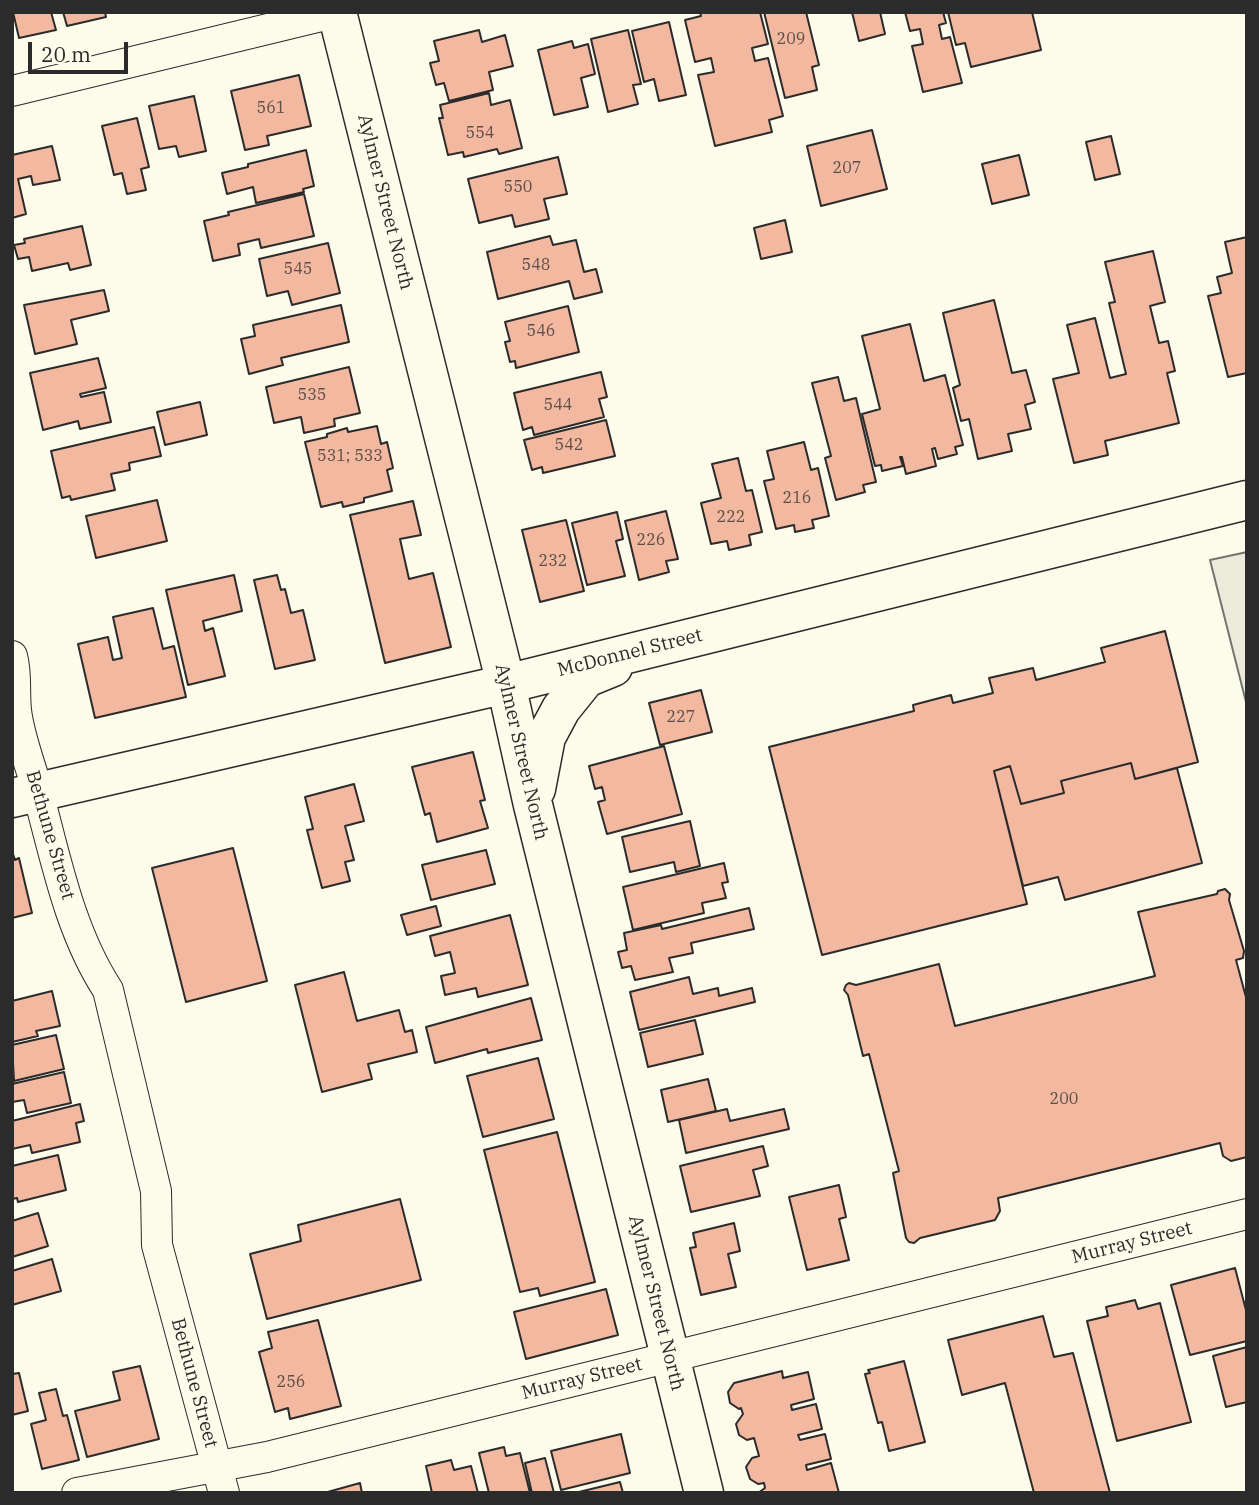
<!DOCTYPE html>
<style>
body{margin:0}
#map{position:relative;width:1259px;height:1505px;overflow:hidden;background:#fdfbea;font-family:"IBM Plex Serif",serif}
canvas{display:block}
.frame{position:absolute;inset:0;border:14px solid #2b2b2b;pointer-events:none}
.scale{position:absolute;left:28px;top:42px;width:100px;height:32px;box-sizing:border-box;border:4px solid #2b2b2b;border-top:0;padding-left:9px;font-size:21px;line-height:24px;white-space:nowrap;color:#2b2b2b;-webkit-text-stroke:5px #fdfbea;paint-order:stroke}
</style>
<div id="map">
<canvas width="1259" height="1505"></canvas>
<div class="frame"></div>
<div class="scale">20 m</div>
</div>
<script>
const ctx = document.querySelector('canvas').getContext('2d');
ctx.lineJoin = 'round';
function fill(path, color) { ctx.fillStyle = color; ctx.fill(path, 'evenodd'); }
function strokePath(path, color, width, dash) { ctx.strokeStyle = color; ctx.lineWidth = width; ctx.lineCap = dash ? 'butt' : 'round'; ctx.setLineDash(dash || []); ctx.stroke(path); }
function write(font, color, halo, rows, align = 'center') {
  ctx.font = font + ' "IBM Plex Serif",serif'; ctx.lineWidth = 5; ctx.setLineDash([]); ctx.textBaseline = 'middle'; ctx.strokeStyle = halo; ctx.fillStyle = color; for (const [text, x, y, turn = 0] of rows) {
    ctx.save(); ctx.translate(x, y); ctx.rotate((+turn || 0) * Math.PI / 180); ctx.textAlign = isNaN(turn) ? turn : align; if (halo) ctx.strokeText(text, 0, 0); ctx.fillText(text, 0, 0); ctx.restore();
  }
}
const parking = new Path2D(`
 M1247 552V706L1210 560Z`);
fill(parking, '#eceadb');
strokePath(parking, '#74746e', 2);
const building = new Path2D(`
 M13 12H51L56 30 19 38Z
 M63 12H105L106 17 67 26Z
 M700 12H760L768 44 752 48 755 61 768 58 783 116 769 120 772 132 715 146 698 75 714 72 711 58 695 62 685 20 701 16Z
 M764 12H806L819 65 812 67 817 90 785 98Z
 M852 12H880L885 34 859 41Z
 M905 12H943L946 23 939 25 942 39 950 37 962 83 923 92 912 46 923 44 920 29 910 31Z
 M948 12H1032L1041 50 971 67 965 43 956 45Z
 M669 22 686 95 659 101 654 79 644 82 632 31Z
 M479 30 482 42 505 35 513 66 489 72 493 90 449 101 444 83 436 85 430 63 439 61 434 41Z
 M628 30 641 84 633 85 638 104 608 112 591 39Z
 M572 41 574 48 588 44 595 74 581 78 588 107 554 115 538 50Z
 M299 75 311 126 267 136 269 145 245 150 231 91Z
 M489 93 491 105 510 100 522 148 499 154 497 149 464 157 463 152 448 155 439 118H443L440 105Z
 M194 96 206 151 179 157 176 146 159 149 149 106Z
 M137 118 149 167 141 169 146 190 127 194 122 173 114 175 102 126Z
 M872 130 887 189 821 206 807 146Z
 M1111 136 1120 174 1095 180 1086 142Z
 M52 146 60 180 33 185 31 176 18 179 26 214 12 218V155Z
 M306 150 314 186 303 189 304 192 256 203 253 187 227 194 222 173 248 167V164Z
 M1019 155 1029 195 992 204 982 164Z
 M558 157 567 194 544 199 549 219 515 227 512 215 479 223 468 179Z
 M304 194 314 236 261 248 259 239 238 244 240 255 213 261 204 221 229 215 228 212Z
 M785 220 792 252 761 259 754 228Z
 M82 226 91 265 70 270 68 263 32 271 29 257 18 259 14 245 25 243 24 239Z
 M550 236 553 245 576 240 584 272 596 269 602 292 574 299 569 281 498 299 487 252Z
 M1247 237V373L1228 377 1208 296 1221 293 1217 277 1232 273 1225 242Z
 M328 243 340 293 292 305 288 291 267 296 259 259Z
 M1153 251 1165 302 1150 306 1159 343 1168 341 1175 371 1167 373 1179 423 1105 441 1108 455 1074 463 1053 379 1079 373 1067 325 1095 318 1110 378 1126 374 1109 303 1115 302 1105 262Z
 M104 290 109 311 71 320 77 344 35 354 24 305Z
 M994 300 1012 373 1026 370 1035 402 1025 405 1031 429 1008 434 1012 451 978 459 969 419 961 421 953 388 960 385 943 313Z
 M341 305 349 342 281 358 283 365 249 374 241 339 255 336 253 325Z
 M568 306 579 352 516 368 515 361 510 362 505 342 510 341 505 322Z
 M910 324 924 381 945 375 963 445 955 447 957 454 938 459 935 448 932 449 936 466 906 474 902 457H900L903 466 882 471 881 465 875 466 862 414 880 409 862 336Z
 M98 358 106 388 80 394 81 397 104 392 111 422 80 429 78 421 43 430 30 373Z
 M349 367 360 413 334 419 335 426 304 433 301 417 274 423 266 387Z
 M601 372 607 397 599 399 604 417 534 435 532 427 523 430 514 393Z
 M838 377 844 401 856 398 876 482 863 485 865 492 836 500 825 458 831 456 812 383Z
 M200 402 207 435 165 445 157 412Z
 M606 420 615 456 543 473 542 467 532 470 524 440Z
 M377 426 381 444 387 442 393 468 387 470 392 491 364 498V502L343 507 342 502 321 507 305 442 327 437V434L347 428 348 432Z
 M154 427 161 456 129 463 130 470 111 474 115 490 71 500 70 496 62 498 51 451Z
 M804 442 811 470 818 468 829 516 812 520 814 528 795 532 794 525 776 529 764 481 774 479 767 451Z
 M738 458 746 491 752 490 762 532 749 535 751 545 729 550 727 541 711 544 701 503 721 498 712 464Z
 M157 500 167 541 96 558 86 516Z
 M413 501 421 535 400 539 409 579 433 573 451 647 385 663 350 515Z
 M666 511 678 559 666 561 669 572 639 580 625 521Z
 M617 512 623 539 616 541 625 576 587 585 572 523Z
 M566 520 584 591 540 602 522 530Z
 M234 575 242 611 203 621 205 631 213 628 225 676 188 685 166 590Z
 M277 575 281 590 285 589 291 613 303 610 315 660 275 669 254 580Z
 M153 608 163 649 174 646 186 697 95 718 78 644 108 637 113 660 122 658 113 617Z
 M1165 631 1198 762 1135 779 1131 763 1061 781 1064 793 1021 804 1010 766 994 771 1027 904 822 955 769 747 914 711 913 705 951 695 953 703 993 693 989 678 1033 668 1036 680 1105 662 1101 648Z
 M701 690 712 732 660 745 649 703Z
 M664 746 682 814 607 834 598 802 605 800 602 787 595 789 589 766Z
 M473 752 485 800 480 801 488 828 437 842 430 813 425 815 412 767Z
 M1131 763 1135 779 1177 768 1202 863 1065 900 1058 877 1023 886 994 771 1010 766 1021 804 1064 793 1061 781Z
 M354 784 364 821 345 826 354 860 345 862 350 881 322 888 307 830 313 829 305 797Z
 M690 821 700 866 676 872 674 862 630 872 622 837Z
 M233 848 267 981 186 1002 152 868Z
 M486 850 495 884 431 900 422 865Z
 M12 851 15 860 19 858 32 913 12 918Z
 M724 863 728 882 722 883 726 898 702 903 704 913 633 930 623 887Z
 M1225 889 1230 894 1229 900 1244 951 1243 958 1236 960 1247 1001V1157L1231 1161 1223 1156 1220 1143 998 1198 1000 1211 995 1220 920 1238 914 1243 909 1242 906 1238 893 1173 899 1171 869 1054 863 1056 848 995 844 990 846 985 849 983 856 985 939 964 955 1026 1155 976 1138 912 1217 894 1218 891Z
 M436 906 441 926 407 935 401 915Z
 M749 908 754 929 691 943 693 953 669 958 673 972 635 980 631 966 622 968 618 952 627 950 624 933 661 925 662 929Z
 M510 915 528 985 478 997 476 988 445 995 441 976 455 973 450 952 435 956 430 936Z
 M344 972 357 1021 399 1010 405 1032 412 1030 417 1052 368 1064 372 1079 322 1092 295 985Z
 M689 977 693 994 718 988 719 996 752 988 755 1002 639 1030 630 992Z
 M52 991 60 1026 36 1031 38 1036 12 1042V1001Z
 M531 998 542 1040 488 1053 487 1049 435 1063 426 1027Z
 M695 1020 703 1054 648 1067 640 1033Z
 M56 1035 64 1069 14 1081 12 1045Z
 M538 1058 554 1119 483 1137 467 1076Z
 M64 1072 71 1103 27 1113 24 1100 12 1102V1084Z
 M708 1079 716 1111 668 1122 661 1090Z
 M80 1104 84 1121 76 1123 80 1142 32 1153 30 1145 12 1149V1121Z
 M727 1109 730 1121 784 1109 789 1129 686 1153 679 1120Z
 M557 1132 595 1282 540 1296 538 1288 520 1292 484 1150Z
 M763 1146 768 1166 753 1170 760 1196 691 1212 680 1166Z
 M58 1155 66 1190 18 1202 17 1198 12 1199V1166Z
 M839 1185 846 1217 839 1219 849 1260 807 1270 789 1197Z
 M400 1199 421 1280 267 1319 250 1254 301 1241 298 1225Z
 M38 1213 48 1246 12 1257V1221Z
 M734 1223 740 1251 728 1254 736 1287 701 1295 690 1248 696 1247 693 1233Z
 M52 1259 61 1291 12 1305V1271Z
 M1235 1268 1247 1314V1341L1190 1355 1171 1285Z
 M606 1289 618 1335 526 1359 514 1312Z
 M1135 1300 1138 1309 1160 1303 1191 1422 1117 1441 1087 1321 1108 1316 1106 1307Z
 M1043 1316 1054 1357 1073 1353 1110 1493H1034L1005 1383 962 1395 948 1340Z
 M318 1320 341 1406 290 1419 288 1408 275 1412 259 1352 272 1348 268 1332Z
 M1247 1347V1402L1226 1407 1213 1356Z
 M904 1361 925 1442 889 1451 882 1422 878 1423 865 1374 870 1373 868 1370Z
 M140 1366 159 1439 87 1457 75 1411 120 1400 113 1372Z
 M782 1371 783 1378 808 1372 814 1399 791 1405 792 1410 816 1404 822 1429 798 1435 800 1440 825 1434 831 1459 806 1465 807 1470 831 1463 839 1493H758L765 1488 764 1483 758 1484 750 1479 746 1467 752 1458 759 1456 754 1438 747 1440 739 1435 736 1424 743 1414 741 1408 739 1409 730 1403 728 1392 734 1383Z
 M19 1373 28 1411 12 1415V1374Z
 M56 1389 63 1416 67 1415 79 1460 42 1469 31 1424 46 1420 39 1393Z
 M621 1434 630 1473 561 1490 551 1451Z
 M504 1447 506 1456 520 1453 530 1493H489L479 1453Z
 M545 1458 554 1493H532L525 1463Z
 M451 1460 454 1470 471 1466 478 1493H432L426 1466Z
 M620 1482 623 1493 579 1492Z
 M360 1483 362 1493H324Z`);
fill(building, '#f2b8a0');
strokePath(building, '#2b2b2b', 2);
const street = new Path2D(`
 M12 91 338 12
 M12 656C17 674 14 691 16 710 19 737 31 766 38 793 56 860 70 932 108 990L156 1191 157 1245 224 1493
 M77 1493 267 1457 1247 1214`);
const secondary = new Path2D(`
 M337 12 506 684 533 805 704 1493
 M536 789 546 737 561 709 586 678 613 667
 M12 798 506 684 1247 500`);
strokePath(street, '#2b2b2b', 32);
strokePath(secondary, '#2b2b2b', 41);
strokePath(street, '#fdfbea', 30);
strokePath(secondary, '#fdfbea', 38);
write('16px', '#5d4e48', null, [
 ["209",791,39],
 ["561",271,108],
 ["554",480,133],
 ["207",847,168],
 ["550",518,187],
 ["548",536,265],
 ["545",298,269],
 ["546",541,331],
 ["535",312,395],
 ["544",558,405],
 ["542",569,445],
 ["531; 533",350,456],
 ["216",797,498],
 ["222",731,517],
 ["226",651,540],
 ["232",553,561],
 ["227",681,717],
 ["200",1064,1099],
 ["256",291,1382]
]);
write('19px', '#2b2b2b', '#fdfbea', [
 ["Aylmer Street North",385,202,76],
 ["McDonnel Street",630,653,-14],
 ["Aylmer Street North",521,752,77],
 ["Bethune Street",50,835,74],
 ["Murray Street",1132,1243,-14],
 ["Aylmer Street North",656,1303,76],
 ["Murray Street",582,1379,-14],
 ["Bethune Street",194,1383,75]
]);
</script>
